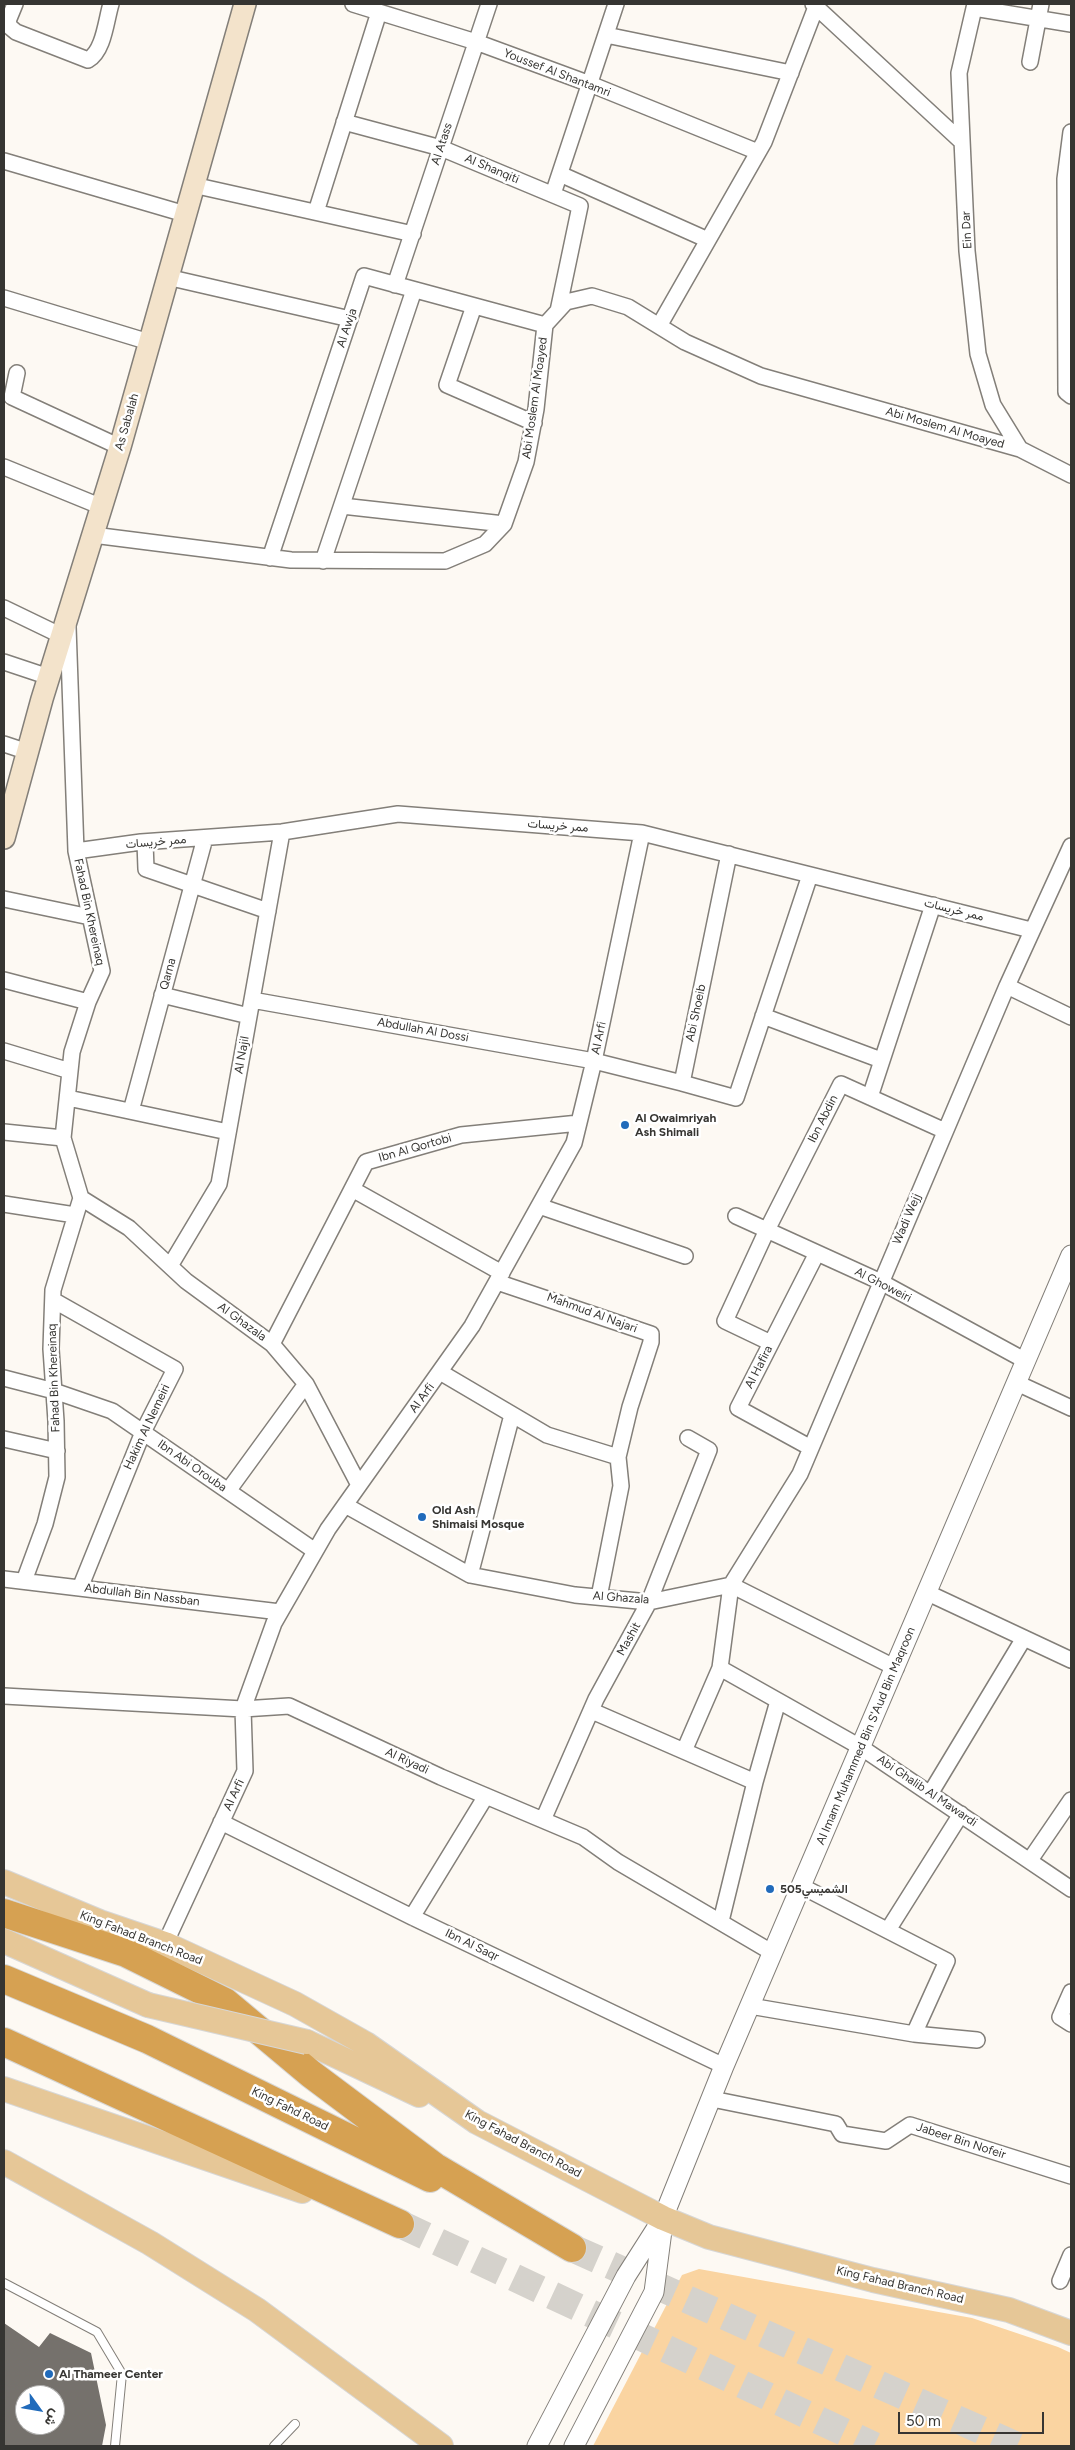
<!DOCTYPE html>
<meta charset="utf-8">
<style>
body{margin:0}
#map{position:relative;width:1075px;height:2450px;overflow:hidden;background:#fdf9f3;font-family:Figtree,Vazirmatn,sans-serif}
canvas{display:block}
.frame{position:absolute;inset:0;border:5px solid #363532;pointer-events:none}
.north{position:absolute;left:15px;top:2385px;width:50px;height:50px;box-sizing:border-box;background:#fff;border:1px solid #afaead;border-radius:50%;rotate:122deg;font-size:14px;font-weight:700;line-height:20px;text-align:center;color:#363532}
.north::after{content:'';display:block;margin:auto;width:18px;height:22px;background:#216bbb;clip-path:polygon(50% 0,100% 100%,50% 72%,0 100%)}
.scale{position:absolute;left:898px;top:2412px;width:146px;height:22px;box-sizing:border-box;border:2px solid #363532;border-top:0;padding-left:6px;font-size:15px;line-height:18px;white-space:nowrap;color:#363532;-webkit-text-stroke:4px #fff;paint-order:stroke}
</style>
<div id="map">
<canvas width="1075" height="2450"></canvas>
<div class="frame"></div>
<div class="north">ش</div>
<div class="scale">50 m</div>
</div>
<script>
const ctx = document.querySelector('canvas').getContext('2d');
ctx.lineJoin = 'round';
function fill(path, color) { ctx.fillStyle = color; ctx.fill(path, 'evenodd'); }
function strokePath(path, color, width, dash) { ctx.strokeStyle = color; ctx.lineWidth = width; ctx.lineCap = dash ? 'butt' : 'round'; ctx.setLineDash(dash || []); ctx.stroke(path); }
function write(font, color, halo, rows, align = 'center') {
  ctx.font = font + ' Figtree,Vazirmatn,sans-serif'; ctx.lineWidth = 5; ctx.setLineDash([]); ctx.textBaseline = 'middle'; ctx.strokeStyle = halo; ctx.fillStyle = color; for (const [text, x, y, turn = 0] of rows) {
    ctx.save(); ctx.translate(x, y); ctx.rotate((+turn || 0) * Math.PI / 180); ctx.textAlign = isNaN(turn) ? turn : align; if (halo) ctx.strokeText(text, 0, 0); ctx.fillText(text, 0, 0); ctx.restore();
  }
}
fill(new Path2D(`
 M699 2269 972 2318 1058 2347 1071 2353V2446H593L682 2275Z`), '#fad4a1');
fill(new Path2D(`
 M4 2323 39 2347 50 2333 91 2353 106 2425 102 2446H4ZM25 2395H55V2425H25Z`), '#75716c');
strokePath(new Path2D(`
 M400 2224 874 2446
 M572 2248 1017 2446`), '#d5d2cc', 28, [28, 14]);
const service = new Path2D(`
 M4 2283 97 2332 122 2374 115 2446
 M274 2446 295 2424`);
const minor = new Path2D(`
 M15 4 8 21 10 27 16 32 88 60C104 51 106 20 111 4
 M353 4 476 42 590 84 758 152
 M813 4 962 142
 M975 4 959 73 967 251 978 354 993 405 1020 449
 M974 8 1071 24
 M606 35 791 73
 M1030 62 1041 4
 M344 122 441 148 580 206 558 311
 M1071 132 1065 179 1066 392 1071 396
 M4 161 185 214
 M560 174 708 240
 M193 185 413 234
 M553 194 616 4
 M316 212 379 12
 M167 277 350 319
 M395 285 489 4
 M4 298 149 342
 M474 306 447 385 534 423
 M659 326 764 142 816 7
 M17 373 12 397 120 447
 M4 467 102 507
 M342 506 504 524
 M93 535 291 560 445 561 485 544 504 524 526 462 536 409 545 325 566 302 592 296 628 307 685 342 761 376 1020 449 1071 475
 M270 558 364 276 545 325
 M323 561 414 290
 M4 608 62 636
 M4 662 49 677
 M4 744 28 752
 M145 842 146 869 268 911
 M1071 846 1007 986 800 1474 731 1585 720 1668 862 1748 1071 1889
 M76 851 141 842 282 832 398 814 642 833 1031 930
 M4 899 90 917
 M4 980 88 1002
 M1007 986 1071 1017
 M162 995 249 1016
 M252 1000 594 1061 682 1083 729 854
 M763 1016 881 1060
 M4 1051 70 1071
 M682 1083 736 1098 810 875
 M870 1097 933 905
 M68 1098 228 1132
 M131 1111 205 838
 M4 1132 63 1138
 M352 1189 502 1273
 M81 1198 129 1228 186 1281 272 1344 306 1384 359 1485
 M4 1204 75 1215
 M539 1206 685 1256
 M736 1216 881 1282 1026 1361
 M170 1266 219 1184 282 832
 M497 1282 651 1334V1342L630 1407 618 1457 621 1486 599 1597
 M53 1300 175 1369 143 1432 80 1588
 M771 1343 725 1321 767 1230 841 1084 945 1131
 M272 1344 366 1162 461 1135 579 1123
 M440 1372 547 1435 618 1457
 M4 1378 54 1391 112 1411 315 1551
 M1017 1383 1071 1408
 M4 1439 57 1451
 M811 1448 738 1408 817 1253
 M228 1491 306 1384
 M345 1505 470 1575 575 1595 649 1602 731 1585 896 1668
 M470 1575 512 1415
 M4 1579 280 1612
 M24 1581 45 1524 57 1477 56 1421 51 1349 53 1290 81 1198 63 1138 72 1052 88 1002 102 971 76 851 68 627
 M928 1593 1071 1660
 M4 1696 243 1709 289 1706 441 1777 583 1837 618 1862 773 1953
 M592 1711 755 1782
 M684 1751 720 1668
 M930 1794 1024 1638
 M543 1820 596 1699 649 1602 709 1450 688 1438
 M221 1822 412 1917 724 2066
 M1030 1860 1071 1800
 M801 1886 947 1961 914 2034
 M412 1917 486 1796
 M721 1921 755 1782 778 1701
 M888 1930 961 1814
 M165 1944 245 1771 243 1709 274 1623 328 1529 472 1326 574 1143 594 1061 642 833
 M1071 1992 1060 2017 1071 2024
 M750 2006 914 2034 977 2040
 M712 2099 836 2124 842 2134 886 2141 910 2125 1071 2176
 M1060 2281 1071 2255`);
const tertiary = new Path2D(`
 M537 2446 626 2276 663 2218 724 2066 1071 1255
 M574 2446 654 2292 663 2223`);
const secondary = new Path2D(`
 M4 838 42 699 120 447 245 4`);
const primary = new Path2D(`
 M4 1882 100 1922 165 1944 295 2004 366 2044 477 2122 663 2218 709 2237 873 2280 1009 2310 1071 2333
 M4 1941 148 2005
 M307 2042 419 2095
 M4 2089 302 2191
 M4 2162 150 2243 257 2310 441 2446`);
const motorway = new Path2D(`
 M4 1913 126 1953 225 2002 311 2074 435 2167 572 2248
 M4 1979 147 2039 430 2178
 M4 2042 400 2224`);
strokePath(service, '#837f79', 10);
strokePath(minor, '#837f79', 18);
strokePath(tertiary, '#837f79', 21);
strokePath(secondary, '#837f79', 24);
strokePath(primary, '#d7d7d6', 26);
strokePath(motorway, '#d7d7d6', 30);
strokePath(service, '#fff', 8);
strokePath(minor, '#fff', 15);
strokePath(tertiary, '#fff', 19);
strokePath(secondary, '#f3e3cb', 21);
strokePath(primary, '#e6c797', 24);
strokePath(motorway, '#d6a152', 28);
const primaryBridge = new Path2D(`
 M148 2005 307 2042`);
strokePath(primaryBridge, '#d7d7d6', 26, []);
strokePath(primaryBridge, '#e6c797', 24);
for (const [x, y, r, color] of [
 [625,1125,5,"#216bbb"],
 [422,1517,5,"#216bbb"],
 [770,1889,5,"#216bbb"],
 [49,2374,5,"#216bbb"]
]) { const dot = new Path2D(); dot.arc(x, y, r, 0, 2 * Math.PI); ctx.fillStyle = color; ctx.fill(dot); strokePath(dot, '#fff', 2); }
write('12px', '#363532', '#fff', [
 ["Youssef Al Shantamri",557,73,21],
 ["Al Atass",442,144,-72],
 ["Al Shanqiti",492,169,23],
 ["Ein Dar",967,230,-93],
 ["Al Awja",347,328,-72],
 ["Abi Moslem Al Moayed",535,398,-82],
 ["As Sabalah",127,422,-74],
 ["Abi Moslem Al Moayed",945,428,16],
 ["ممر خريسات",558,826,4],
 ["ممر خريسات",156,842,-5],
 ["ممر خريسات",954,910,14],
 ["Fahad Bin Khereinaq",89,912,78],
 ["Qarna",168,974,-75],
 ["Abi Shoeib",696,1013,-78],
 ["Abdullah Al Dossi",423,1030,10],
 ["Al Arfi",599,1038,-78],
 ["Al Najil",242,1055,-80],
 ["Ibn Abdin",823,1119,-63],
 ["Ibn Al Qortobi",415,1148,-16],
 ["Wadi Wejj",907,1219,-67],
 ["Al Ghoweiri",883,1285,27],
 ["Mahmud Al Najari",592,1313,20],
 ["Al Ghazala",242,1322,36],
 ["Al Hafira",759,1367,-63],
 ["Fahad Bin Khereinaq",54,1378,-92],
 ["Al Arfi",422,1398,-54],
 ["Hakim Al Nemeiri",147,1427,-65],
 ["Ibn Abi Orouba",192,1466,35],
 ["Abdullah Bin Nassban",142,1595,7],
 ["Al Ghazala",621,1598,4],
 ["Mashit",629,1639,-61],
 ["Al Imam Muhammed Bin S'Aud Bin Maqroon",866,1736,-67],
 ["Al Riyadi",407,1761,25],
 ["Abi Ghalib Al Mawardi",927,1791,34],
 ["Al Arfi",234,1795,-65],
 ["King Fahad Branch Road",141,1938,21],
 ["Ibn Al Saqr",472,1945,26],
 ["King Fahd Road",290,2109,26],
 ["Jabeer Bin Nofeir",961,2141,18],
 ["King Fahad Branch Road",523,2144,28],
 ["King Fahad Branch Road",900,2285,13]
]);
write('bold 12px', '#363532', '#fff', [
 ["Al Owaimriyah",635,1118],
 ["Ash Shimali",635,1132],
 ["Old Ash",432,1510],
 ["Shimaisi Mosque",432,1524],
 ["الشميسي505",780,1889],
 ["Al Thameer Center",59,2374]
], 'left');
</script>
